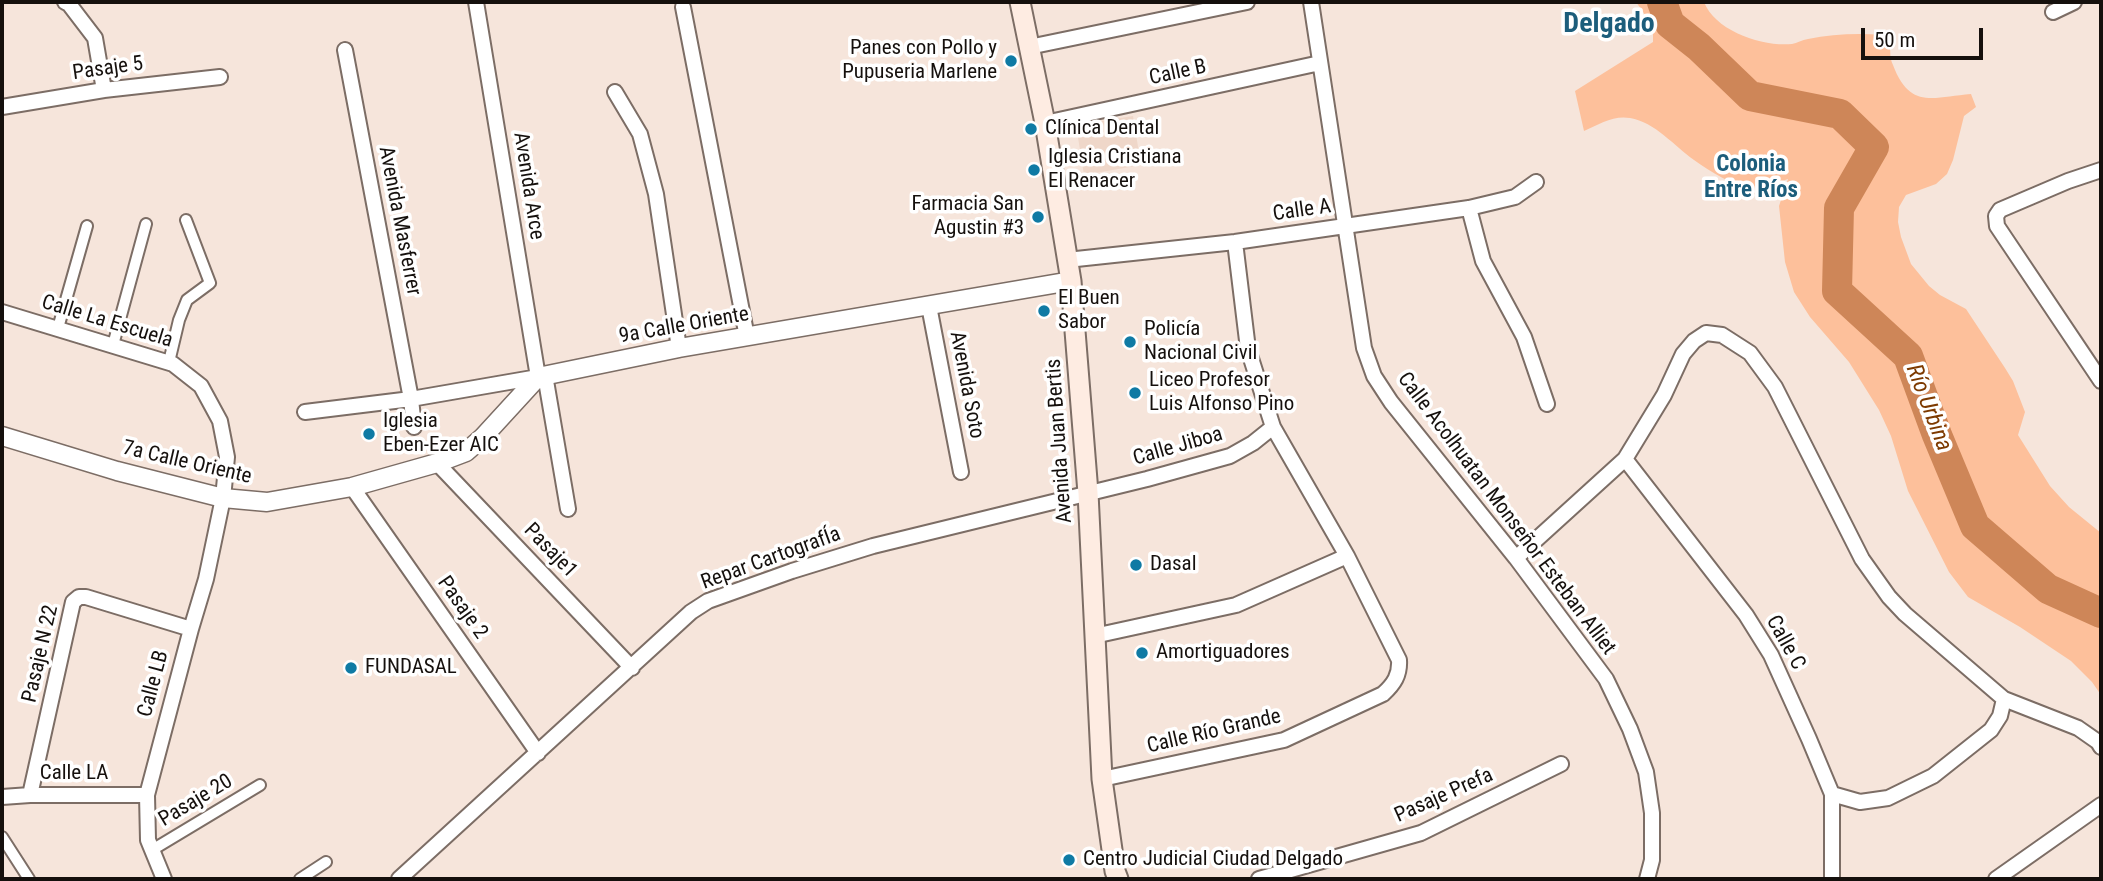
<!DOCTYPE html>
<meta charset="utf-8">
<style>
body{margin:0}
#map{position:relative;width:2103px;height:881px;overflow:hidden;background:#f6e5db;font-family:"Roboto Condensed",sans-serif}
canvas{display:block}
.frame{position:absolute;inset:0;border:4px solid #15100d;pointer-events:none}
.scale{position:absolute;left:1861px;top:28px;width:122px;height:32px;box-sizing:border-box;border:4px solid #15100d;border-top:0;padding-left:9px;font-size:21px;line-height:24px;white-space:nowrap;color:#15100d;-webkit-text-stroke:5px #fff;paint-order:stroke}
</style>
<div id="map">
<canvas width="2103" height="881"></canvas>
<div class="frame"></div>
<div class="scale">50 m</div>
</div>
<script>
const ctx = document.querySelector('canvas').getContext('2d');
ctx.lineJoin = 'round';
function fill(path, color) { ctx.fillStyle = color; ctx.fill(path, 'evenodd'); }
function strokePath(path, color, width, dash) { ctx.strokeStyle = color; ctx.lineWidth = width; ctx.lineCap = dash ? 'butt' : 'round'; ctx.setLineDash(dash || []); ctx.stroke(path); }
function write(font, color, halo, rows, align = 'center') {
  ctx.font = font + ' "Roboto Condensed",sans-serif'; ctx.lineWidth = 7; ctx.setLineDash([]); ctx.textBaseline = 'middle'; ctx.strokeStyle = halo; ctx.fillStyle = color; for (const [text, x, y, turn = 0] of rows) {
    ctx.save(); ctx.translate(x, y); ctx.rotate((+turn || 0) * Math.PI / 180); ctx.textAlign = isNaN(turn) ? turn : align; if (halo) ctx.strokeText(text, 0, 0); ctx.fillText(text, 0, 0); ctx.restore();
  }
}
fill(new Path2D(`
 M1133 116 1141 165 1084 175 1076 125Z`), '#efd7c9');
fill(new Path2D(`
 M1636 2H1704C1715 31 1763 47 1792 44 1797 43 1802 40 1808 39 1832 34 1858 33 1883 35 1895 51 1887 51 1893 65 1910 110 1933 97 1971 94L1976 107 1964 116 1953 160 1947 174 1936 184 1906 195 1899 207 1898 222 1901 237 1911 264 1929 286 1940 295 1966 309 2005 368 2013 381 2025 412 2018 435 2050 486 2069 507 2101 533V695L2092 682 2071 661 2020 627 1968 597 1949 572 1908 491 1891 436 1879 410 1849 362 1810 317 1794 292 1785 262 1779 206 1788 179 1751 192C1731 183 1712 173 1694 160 1674 146 1655 122 1630 118 1614 115 1599 124 1584 131L1575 91 1653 42V26Z`), '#fdc09b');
strokePath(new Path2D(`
 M1662 2 1670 24 1699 47 1750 96 1840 114 1874 147 1839 208 1837 291 1908 356 1937 435 1975 526 2048 589 2101 613`), '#ce8658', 30);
const pedestrian = new Path2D(`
 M58 328 87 226
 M113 345 146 224
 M169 362 179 320 187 300 210 283 186 220
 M2 837 29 879
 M152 850 260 785
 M300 879 326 862`);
const minor = new Path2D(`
 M65 2 69 4 95 38 104 90
 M1311 2 1364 348 1374 376 1391 402 1516 558 1606 679 1630 729 1646 772 1652 813V860L1647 879
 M683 7 747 337
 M2053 12 2074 2
 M1029 47 1247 2
 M345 50 411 399 414 427
 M615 92 640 134 656 194 679 348
 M2 107 104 90 220 77
 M1045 123 1320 63
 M2101 170 2068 181 2000 210 1996 216 1997 226 2101 381
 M1469 208 1483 261 1524 337 1547 404
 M1067 260 1235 242 1469 208 1515 197 1536 182
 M929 306 961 472
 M2 312 173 364 201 386 220 421 227 457 223 498 206 579 191 629 147 795 148 840 164 879
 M545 375 568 509
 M305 412 411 399 538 377 476 2
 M1625 459 1746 615 1771 655 1809 739 1832 794V879
 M437 463 632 668
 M352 487 538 753
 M1516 558 1625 459 1664 395 1683 354 1694 341 1706 333 1722 335 1750 353 1775 387 1862 559 1889 597 1905 614 2004 699 2078 728 2098 742 2101 747
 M1094 636 1236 605 1347 556
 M1102 779 1284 740 1383 694C1394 684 1400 675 1399 660L1347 556 1273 427 1248 349 1235 242
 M1832 794 1860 802 1888 798 1933 776 1991 730 2000 716 2004 699
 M30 795 73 602 79 597H86L191 629
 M2 797 30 795H147
 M399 879 691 612 708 601 792 571 873 546 1147 479 1230 456 1253 443 1273 427
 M1259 879 1421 833 1561 764
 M1996 879 2101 805`);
const tertiary = new Path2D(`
 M2 436 117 471 223 498 267 502 352 487 437 463 466 452 483 437 538 377 679 348 1071 281`);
const secondary = new Path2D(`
 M1020 2 1045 123 1071 281 1088 493 1102 779 1115 871 1118 879`);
strokePath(pedestrian, '#7c6d65', 14);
strokePath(minor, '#7c6d65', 18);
strokePath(tertiary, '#7c6d65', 21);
strokePath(secondary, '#7c6d65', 23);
strokePath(pedestrian, '#fff', 10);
strokePath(minor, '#fff', 14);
strokePath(tertiary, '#fff', 18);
strokePath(secondary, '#feece2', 19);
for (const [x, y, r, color] of [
 [1011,61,7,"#0f7aa4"],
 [1031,129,7,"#0f7aa4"],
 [1034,170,7,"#0f7aa4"],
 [1038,217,7,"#0f7aa4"],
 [1044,311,7,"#0f7aa4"],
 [1130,342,7,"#0f7aa4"],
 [1135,393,7,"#0f7aa4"],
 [369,434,7,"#0f7aa4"],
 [1136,565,7,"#0f7aa4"],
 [1142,653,7,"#0f7aa4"],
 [351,668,7,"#0f7aa4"],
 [1069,860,7,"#0f7aa4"]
]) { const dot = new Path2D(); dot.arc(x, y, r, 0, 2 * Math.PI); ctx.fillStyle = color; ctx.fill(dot); strokePath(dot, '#fff', 2.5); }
write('21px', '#15100d', '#fff', [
 ["Panes con Pollo y",997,49,"right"],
 ["Pupuseria Marlene",997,73,"right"],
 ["Clínica Dental",1045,129],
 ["Iglesia Cristiana",1048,158],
 ["El Renacer",1048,182],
 ["Farmacia San",1024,205,"right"],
 ["Agustin #3",1024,229,"right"],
 ["El Buen",1058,299],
 ["Sabor",1058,323],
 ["Policía",1144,330],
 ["Nacional Civil",1144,354],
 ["Liceo Profesor",1149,381],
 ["Luis Alfonso Pino",1149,405],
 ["Iglesia",383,422],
 ["Eben-Ezer AIC",383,446],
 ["Dasal",1150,565],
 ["Amortiguadores",1156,653],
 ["FUNDASAL",365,668],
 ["Centro Judicial Ciudad Delgado",1083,860]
], 'left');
write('21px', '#15100d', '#fff', [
 ["Pasaje 5",108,69,-8],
 ["Calle B",1178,73,-12],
 ["Avenida Arce",528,186,81],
 ["Calle A",1302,211,-8],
 ["Avenida Masferrer",399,221,79],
 ["Calle La Escuela",107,322,17],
 ["9a Calle Oriente",684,326,-10],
 ["Avenida Soto",966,385,79],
 ["Avenida Juan Bertis",1060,441,-94],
 ["Calle Jiboa",1178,447,-16],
 ["7a Calle Oriente",187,463,13],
 ["Calle Acolhuatan Monseñor Esteban Alliet",1506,514,53],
 ["Pasaje1",550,551,46],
 ["Repar CartografÍa",771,559,-20],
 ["Pasaje 2",462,608,55],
 ["Calle C",1785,643,61],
 ["Pasaje N 22",41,654,-77],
 ["Calle LB",154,684,-75],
 ["Calle Río Grande",1214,732,-13],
 ["Calle LA",74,774],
 ["Pasaje Prefa",1444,796,-24],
 ["Pasaje 20",196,801,-31]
]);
write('bold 23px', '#1c5d7b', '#fff', [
 ["Colonia",1751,165],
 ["Entre Ríos",1751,191]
]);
write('italic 23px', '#7d3a00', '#fff', [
 ["Río Urbina",1928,408,69]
]);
write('bold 28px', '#1c5d7b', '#fff', [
 ["Delgado",1609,25]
]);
</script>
